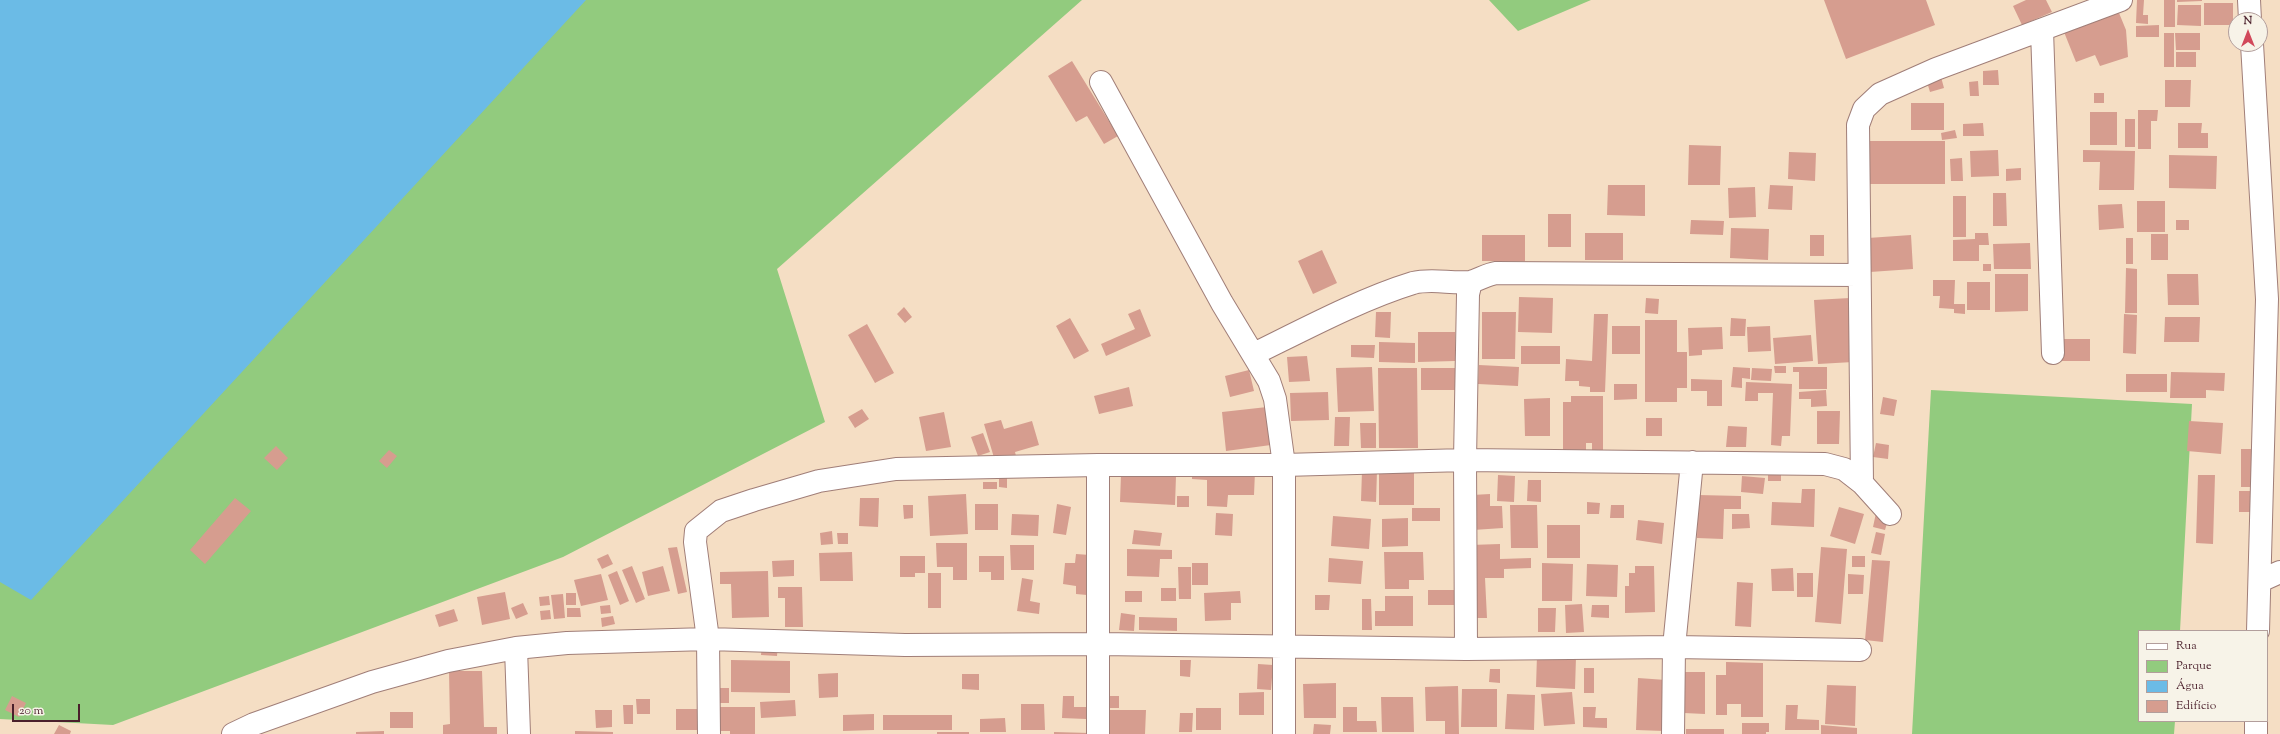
<!DOCTYPE html>
<meta charset="utf-8">
<style>
body{margin:0}
#map{position:relative;width:2280px;height:734px;overflow:hidden;background:#f5dec4;font-family:"Sorts Mill Goudy",serif}
canvas{display:block}
.legend{position:absolute;left:2138px;top:630px;width:130px;height:92px;box-sizing:border-box;background:#f7f3e8;border:1px solid #b29e9c;margin:0;padding:5px 7px;list-style:none;font-size:12px;color:#4a1f2b}
.legend li{display:flex;align-items:center;gap:8px;height:20px}
.legend b{width:20px;border:1px solid #b29e9c}
.north{position:absolute;left:2228px;top:12px;width:40px;height:40px;box-sizing:border-box;background:#f7f3e8;border:1px solid #b29e9c;border-radius:50%;rotate:0deg;font-size:11px;font-weight:700;line-height:16px;text-align:center;color:#4a1f2b}
.north::after{content:'';display:block;margin:auto;width:14px;height:18px;background:#d1495b;clip-path:polygon(50% 0,100% 100%,50% 72%,0 100%)}
.scale{position:absolute;left:12px;top:704px;width:68px;height:18px;box-sizing:border-box;border:2px solid #4a1f2b;border-top:0;padding-left:5px;font-size:12px;line-height:14px;white-space:nowrap;color:#4a1f2b;-webkit-text-stroke:3px #f7f3e8;paint-order:stroke}
</style>
<div id="map">
<canvas width="2280" height="734"></canvas>
<ul class="legend">
<li><b style="height:5px;background:#fff"></b>Rua</li>
<li><b style="height:11px;background:#92cb7e"></b>Parque</li>
<li><b style="height:11px;background:#6bbbe6"></b>Água</li>
<li><b style="height:11px;background:#d69d8f"></b>Edifício</li>
</ul>
<div class="north">N</div>
<div class="scale">20 m</div>
</div>
<script>
const ctx = document.querySelector('canvas').getContext('2d');
ctx.lineJoin = 'round';
function fill(path, color) { ctx.fillStyle = color; ctx.fill(path, 'evenodd'); }
function strokePath(path, color, width, dash) { ctx.strokeStyle = color; ctx.lineWidth = width; ctx.lineCap = dash ? 'butt' : 'round'; ctx.setLineDash(dash || []); ctx.stroke(path); }
fill(new Path2D(`
 M0 0H1082L777 269 825 422 563 557 113 725 0 719Z
 M1489 0H1591L1518 31Z
 M1931 390 2192 404 2180 631H2139V721H2175L2174 734H1912Z`), '#92cb7e');
fill(new Path2D(`
 M0 0H586L31 600 0 582Z`), '#6bbbe6');
fill(new Path2D(`
 M1824 0H1926L1935 25 1846 59Z
 M2026 0H2046L2052 12 2022 25 2013 6Z
 M2137 0H2144L2143 15H2148V24L2136 23Z
 M2164 0H2175V27H2164Z
 M2177 0H2202V1L2177 2Z
 M2204 3H2233V25H2204Z
 M2178 5H2201V26L2177 25Z
 M2119 13 2126 30 2128 57 2100 66 2095 55 2076 62 2064 32Z
 M2159 25V37H2136V26Z
 M2164 33H2174V67H2164Z
 M2175 33H2200V50H2176Z
 M2176 52H2196V67H2176Z
 M1072 61 1118 136 1104 144 1087 116 1076 122 1048 76Z
 M1998 70 1999 85H1983V71Z
 M1941 77 1944 88 1930 92 1927 82Z
 M2165 80H2191L2190 107H2165Z
 M1978 81 1979 96H1970L1969 82Z
 M2094 93H2104V103H2094Z
 M1911 103H1944V130H1911Z
 M2138 110H2158L2157 121H2151V149H2138Z
 M2090 112H2117V145H2090Z
 M2125 119H2135V147H2125Z
 M1983 123 1984 136H1963V124Z
 M2178 123H2202L2201 133H2208V148H2178Z
 M1955 130 1957 138 1942 140 1941 133Z
 M1870 141H1945V184H1870Z
 M1689 145 1721 146 1720 185H1688Z
 M1998 150 1999 176 1971 177 1970 151Z
 M2083 150 2135 151 2134 190H2099L2100 162H2083Z
 M1789 152 1816 153 1815 181 1788 179Z
 M2169 155 2217 156 2216 189 2169 188Z
 M1962 158 1963 181H1951L1950 159Z
 M2021 168V180L2006 181V169Z
 M1608 185H1645V216L1607 215Z
 M1770 185 1793 186 1792 210 1768 209Z
 M1755 187 1756 217 1729 218 1728 188Z
 M1993 193H2006L2007 226H1993Z
 M1953 196H1966V237H1953Z
 M2137 201H2165V232H2137Z
 M2122 204 2124 228 2099 230 2098 205Z
 M1548 214H1571V247H1548Z
 M1691 220 1724 221 1723 235 1690 234Z
 M2176 220H2189V230H2176Z
 M1731 228 1769 229 1768 260 1730 258Z
 M1585 233H1623V260H1585Z
 M1975 233H1988L1989 245H1979V261H1953V240L1975 239Z
 M2151 234H2168V260H2151Z
 M1482 235H1525V261H1482Z
 M1810 235H1824V256H1810Z
 M1911 235 1913 269 1870 272 1868 238Z
 M2126 238H2133V264H2126Z
 M2030 243 2031 269H1994L1993 244Z
 M1322 250 1337 283 1313 294 1298 261Z
 M1983 264H1991V271H1983Z
 M2126 268 2137 269V313H2125Z
 M1995 274H2028V311L1995 312Z
 M2167 274H2198L2199 305H2168Z
 M1933 280H1955L1954 304H1965V314L1954 313V309L1939 308 1940 296H1933Z
 M1967 282H1990V310H1967Z
 M1519 297 1553 298 1552 333 1518 332Z
 M1646 298 1659 299 1658 314 1645 313Z
 M1850 298 1853 362 1818 364 1814 300Z
 M904 307 912 317 905 323 897 314Z
 M1140 309 1151 336 1106 356 1101 344 1135 329 1128 314Z
 M1376 312H1391L1390 338 1375 337Z
 M1482 312H1516L1515 359H1482Z
 M1594 314H1608L1605 392H1590V387L1579 386V381H1565L1566 359 1592 361Z
 M2124 314 2137 315 2136 354 2123 353Z
 M2165 317H2200L2199 342H2164Z
 M1070 318 1089 351 1074 359 1056 326Z
 M1731 318 1746 319 1745 336H1730Z
 M1645 320H1677V352H1687V388H1677V402H1645Z
 M867 324 894 373 875 383 848 335Z
 M1612 326H1640V354H1612Z
 M1770 326 1771 351 1748 352 1747 327Z
 M1722 327 1723 349 1702 350V355L1689 356 1688 328Z
 M1418 332H1455V361L1418 362Z
 M1811 335 1813 361 1775 364 1773 338Z
 M2055 339H2090V361H2055Z
 M1379 342 1415 343V363L1379 362Z
 M1351 345H1375L1374 358 1351 357Z
 M1521 346H1560V364H1521Z
 M1307 356 1310 381 1289 382 1287 357Z
 M1479 365 1519 367 1518 386 1478 384Z
 M1774 366H1786V373H1775Z
 M1372 367 1374 411 1338 412 1336 368Z
 M1733 367 1750 368V379L1742 378V388L1731 387Z
 M1793 367H1827V389H1799V372H1793Z
 M1378 368H1417L1418 448H1379Z
 M1421 368H1458V390H1421Z
 M1752 368 1772 369 1771 381 1751 380Z
 M1249 370 1254 391 1230 397 1225 376Z
 M2171 372 2225 373 2224 391 2206 390V398H2170Z
 M2126 374H2167V392H2126Z
 M1691 379 1722 380V406H1707V391H1691Z
 M1746 382 1792 384 1790 436H1782L1781 446 1771 445 1773 393H1758V401H1745Z
 M1614 384H1637V399L1614 400Z
 M1129 387 1133 406 1099 414 1094 396Z
 M1826 390 1827 406 1811 407V399H1799V392Z
 M1328 392 1329 420 1291 421 1290 393Z
 M1571 396H1603V451H1592V443H1586V452H1563V402H1571Z
 M1883 397 1897 400 1894 416 1880 414Z
 M1550 398V436H1525L1524 399Z
 M1267 407 1271 445 1226 451 1222 412Z
 M862 409 869 419 855 428 848 417Z
 M1817 411H1840L1839 444H1817Z
 M944 412 951 447 926 451 919 417Z
 M1335 417H1350L1349 446H1334Z
 M1646 418H1662V436H1646Z
 M1001 420 1004 429 1032 421 1039 445 1015 452 1016 456 995 461 984 424Z
 M2189 421 2223 423 2221 454 2187 451Z
 M1360 423H1376V448H1361Z
 M1728 426 1747 427 1746 447H1726Z
 M983 433 990 452 978 456 971 437Z
 M1876 443 1889 445 1888 459 1873 457Z
 M276 446 288 458 277 470 264 458Z
 M2241 449H2255L2254 487H2241Z
 M389 450 397 456 387 468 379 461Z
 M1768 467H1781V481H1768Z
 M1192 470 1255 471 1254 495H1228L1227 507 1207 506V480L1192 479Z
 M1379 470H1414V505H1379Z
 M999 471H1007V488L999 487Z
 M1362 471H1377L1376 502 1361 501Z
 M1121 474 1176 476 1175 505 1120 502Z
 M1498 475 1515 476 1514 502 1497 501Z
 M2198 475H2215L2213 544 2196 543Z
 M1742 476 1765 478 1763 494 1741 492Z
 M1528 480H1541V502L1527 501Z
 M983 482H997V489H983Z
 M1802 489H1815L1814 527 1771 525 1772 502 1801 503Z
 M2239 491H2256V512H2239Z
 M966 494 968 534 930 536 928 496Z
 M1490 494V506H1502L1503 528 1473 530 1472 495Z
 M1698 495 1741 496V509H1724L1723 539 1697 538Z
 M1177 496H1189V507H1177Z
 M235 498 251 511 205 564 190 550Z
 M860 498H879L878 527 859 526Z
 M1587 502 1600 503 1599 514H1587Z
 M975 504H998V530H975Z
 M1057 504 1071 507 1066 535 1053 533Z
 M903 505H913V518L904 519Z
 M1510 505H1537L1538 548H1511Z
 M1611 505H1624V518H1610Z
 M1839 507 1864 514 1855 544 1830 536Z
 M1412 508H1440V521H1412Z
 M1216 513 1233 514 1232 536 1215 535Z
 M1876 513 1889 516 1885 530 1873 527Z
 M1012 514 1039 515 1038 536 1011 535Z
 M1732 514H1749L1750 528 1732 529Z
 M1333 516 1371 519 1369 549 1331 546Z
 M1408 518V546L1382 547V519Z
 M1638 520 1664 523 1662 544 1636 540Z
 M1547 525H1580V558H1547Z
 M1134 530 1162 533 1160 546 1132 544Z
 M832 531 833 544 821 545 820 533Z
 M1876 532 1885 534 1881 555 1871 553Z
 M837 533H848V544H838Z
 M936 543H967V580H953V567H937Z
 M1500 544V559L1531 558V568L1504 569V578H1485L1487 618H1473L1470 545Z
 M1010 545H1034V570H1011Z
 M677 547 687 592 678 594 668 548Z
 M1821 547 1847 549 1841 624 1815 622Z
 M1127 549 1172 550V559H1160L1159 577 1127 576Z
 M852 552 853 581H820L819 553Z
 M1384 552H1423L1424 580H1409V589H1385Z
 M608 554 613 564 602 569 597 559Z
 M1076 554 1090 555 1087 595 1076 594V586L1063 584 1065 563H1075Z
 M900 556H925V573H915V577H900Z
 M979 556H1004V580H991V572H979Z
 M1852 556H1865V567H1852Z
 M1329 558 1363 561 1361 584 1328 582Z
 M794 560V576L773 577 772 561Z
 M1872 560 1890 561 1883 642 1865 640Z
 M1192 563H1208V585H1192Z
 M1542 563 1573 564 1572 601H1542Z
 M1587 564 1618 565 1617 597 1586 596Z
 M632 566 645 599 636 603 622 570Z
 M663 566 670 591 648 596 642 572Z
 M1635 566H1654L1655 612 1625 613V586H1629V573H1635Z
 M1178 567H1191V599H1179Z
 M1793 568 1794 591H1772L1771 569Z
 M617 571 629 601 620 605 608 575Z
 M768 571 769 617 732 618 731 584H720V572Z
 M928 573H941V608H928Z
 M1797 573H1813V597H1797Z
 M601 574 608 600 581 606 574 580Z
 M1848 574 1864 575 1863 594H1848Z
 M1022 578 1033 580 1030 601 1040 603 1039 614 1017 611Z
 M1737 582 1753 583 1751 627 1735 626Z
 M778 587H802L803 627H785V598H778Z
 M1161 588H1176V601H1161Z
 M1428 590H1457V605H1428Z
 M1125 591H1142V602H1125Z
 M1240 591 1241 603H1231V620L1205 621 1204 593Z
 M505 592 510 619 482 625 477 597Z
 M566 593H576V605H566Z
 M563 594 565 618 554 619 551 595Z
 M1315 595H1330L1329 610H1315Z
 M549 596 550 605 540 606 539 597Z
 M1385 596H1413V626H1375V611H1385Z
 M1362 599H1371L1372 630H1362Z
 M523 603 528 614 516 619 511 608Z
 M1582 604 1584 632 1566 633 1565 605Z
 M610 605 611 613 601 614 600 606Z
 M1592 605H1609V618L1591 617Z
 M567 608H580L581 617H567Z
 M1538 608H1556L1555 632H1538Z
 M454 609 458 621 439 627 435 615Z
 M550 610 551 619 541 620 540 611Z
 M1121 613 1135 615 1134 631 1119 630Z
 M613 616 615 624 602 627 601 618Z
 M1139 617 1177 618V631L1139 630Z
 M762 643 778 644 777 656 761 655Z
 M1537 655 1576 657 1575 689 1536 687Z
 M731 660 790 661V693L731 692Z
 M1180 660H1191L1190 677 1180 676Z
 M1726 662 1763 663V717H1741V704H1727V715H1716V675H1726Z
 M1258 664 1273 665 1271 690 1257 689Z
 M1584 668H1594V693H1584Z
 M1490 669H1500V683L1489 682Z
 M449 671H482L484 727H497V734H443V725L450 724Z
 M1684 672H1705V714L1684 713Z
 M838 673V697L819 698 818 674Z
 M962 674H979V690L962 689Z
 M1638 678 1666 680 1664 731 1636 730Z
 M1336 683V718H1304L1303 684Z
 M1827 685 1856 686 1855 726 1825 724Z
 M1458 686 1459 734H1445V721H1426L1425 687Z
 M719 688H729V703H719Z
 M1462 689H1497V727H1461Z
 M1264 692V715H1239V693Z
 M1572 692 1575 724 1544 726 1541 694Z
 M1507 694 1535 695 1534 730 1505 729Z
 M12 696 26 703 19 717 5 710Z
 M1063 696H1074V707H1086V719L1062 718Z
 M1104 696H1119V708H1104Z
 M1381 697H1413L1414 732H1382Z
 M636 699H650V714H637Z
 M795 700 796 716 761 718 760 702Z
 M1021 704H1044L1045 730H1021Z
 M623 705H633V724H624Z
 M1786 705H1798L1797 719 1819 720V730H1785Z
 M718 707H755V734H730V731H718Z
 M1343 707H1357V721H1376L1377 732H1343Z
 M1583 707H1596L1595 718H1607V728L1583 727Z
 M1196 708H1221V730H1196Z
 M676 709H699V730H676Z
 M595 710H612V727L596 728Z
 M1107 710H1146L1145 734H1106Z
 M390 712H413V728H390Z
 M1180 713H1193L1192 732H1179Z
 M874 714V730L843 731V715Z
 M883 715H952V730H883Z
 M1005 718 1006 732H980V719Z
 M1742 723H1769V732H1766V734H1742Z
 M1314 724 1331 725 1330 734H1313Z
 M59 725 71 731 70 734H54Z
 M1821 725 1857 728V734H1821Z
 M1686 729H1724V734H1686Z
 M384 731V734H356V732Z
 M575 731 613 732V734H575Z
 M937 732H969V734H937Z
 M1054 732 1090 733V734H1054Z`), '#d69d8f');
const street = new Path2D(`
 M2249 0 2250 20
 M2042 30 2053 353
 M2252 44 2267 299 2258 631
 M1101 82 1222 303 1269 381 1275 399 1284 465V734
 M1254 354C1303 330 1361 299 1413 283 1432 278 1451 284 1470 282 1476 281 1488 274 1496 273L1859 275
 M1098 465V734
 M1862 483 1858 125 1864 109 1880 94 1936 69 2121 0
 M2260 581 2280 572
 M516 648 519 734
 M1466 649 1465 460 1468 294 1471 282
 M233 734 254 724 372 682 448 661 516 648 567 643 708 639 905 645 1100 644 1466 649 1674 647 1860 650
 M709 734 708 639 695 542 696 531 721 511 754 500 819 481 896 469 1098 465H1284L1465 460 1825 464 1844 469 1862 483 1890 514
 M1673 734 1674 647 1692 462
 M2256 734V721`);
strokePath(street, '#a07e78', 24);
strokePath(street, '#fff', 22);
</script>
